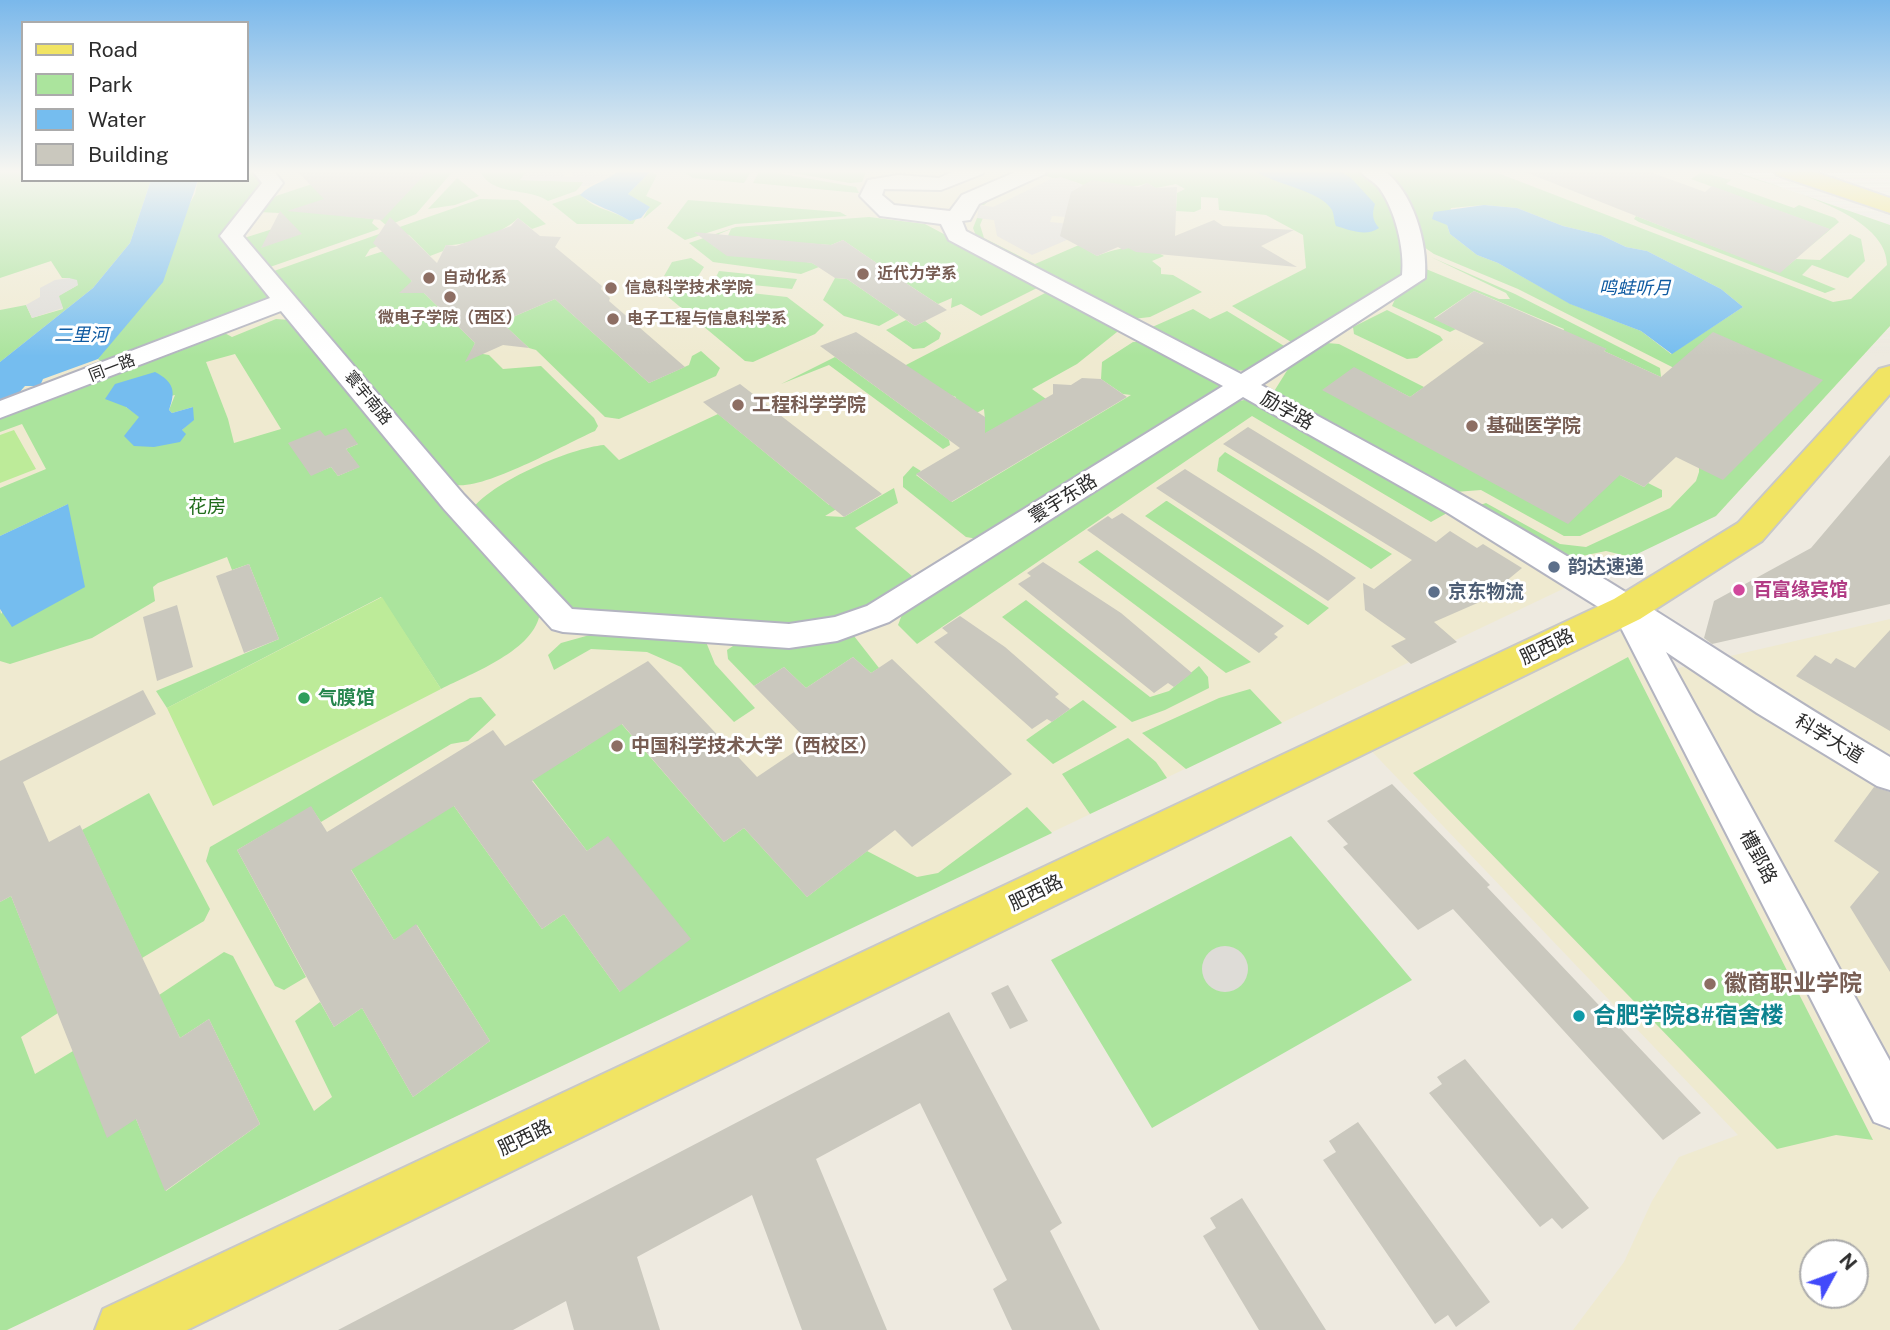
<!DOCTYPE html>
<meta charset="utf-8">
<style>
body{margin:0}
#map{position:relative;width:1890px;height:1330px;overflow:hidden;background:#eeeae0;font-family:"Public Sans",sans-serif}
canvas{display:block}
.legend{position:absolute;left:21px;top:21px;width:228px;height:161px;box-sizing:border-box;background:#fff;border:2px solid #ababab;margin:0;padding:9px 12px;list-style:none;font-size:21px;color:#2d2d2d}
.legend li{display:flex;align-items:center;gap:14px;height:35px}
.legend b{width:35px;border:2px solid #ababab}
.north{position:absolute;left:1799px;top:1239px;width:70px;height:70px;box-sizing:border-box;background:#fff;border:2px solid #ababab;border-radius:50%;rotate:49deg;font-size:19px;font-weight:700;line-height:28px;text-align:center;color:#2d2d2d}
.north::after{content:'';display:block;margin:auto;width:24px;height:32px;background:#424afa;clip-path:polygon(50% 0,100% 100%,50% 72%,0 100%)}
</style>
<div id="map">
<canvas width="1890" height="1330"></canvas>
<ul class="legend">
<li><b style="height:9px;background:#f1e463"></b>Road</li>
<li><b style="height:19px;background:#abe49d"></b>Park</li>
<li><b style="height:19px;background:#75bdef"></b>Water</li>
<li><b style="height:19px;background:#cac8be"></b>Building</li>
</ul>
<div class="north">N</div>
</div>
<script>
const ctx = document.querySelector('canvas').getContext('2d');
ctx.lineJoin = 'round';
function fill(path, color) { ctx.fillStyle = color; ctx.fill(path, 'evenodd'); }
function strokePath(path, color, width, dash) { ctx.strokeStyle = color; ctx.lineWidth = width; ctx.lineCap = dash ? 'butt' : 'round'; ctx.setLineDash(dash || []); ctx.stroke(path); }
function write(font, color, halo, rows, align = 'center') {
  ctx.font = font + ' "Public Sans","Noto Sans SC",sans-serif'; ctx.lineWidth = 6; ctx.setLineDash([]); ctx.textBaseline = 'middle'; ctx.strokeStyle = halo; ctx.fillStyle = color; for (const [text, x, y, turn = 0] of rows) {
    ctx.save(); ctx.translate(x, y); ctx.rotate((+turn || 0) * Math.PI / 180); ctx.textAlign = isNaN(turn) ? turn : align; if (halo) ctx.strokeText(text, 0, 0); ctx.fillText(text, 0, 0); ctx.restore();
  }
}
fill(new Path2D(`
 M0 170H23V180H247V170H1731L1890 225V326L1716 516 7 1330H0Z
 M1627 609 1661 672 1890 619V1330H1573L1624 1262 1652 1201 1679 1157 1738 1135 1359 738ZM1813 1253H1855V1295H1813Z`), '#efead0');
fill(new Path2D(`
 M0 170H23V180H151L130 243 93 288 0 362V310L26 305 32 318 63 309 58 296 78 285 69 278H62L51 261 0 278Z
 M247 170H255L265 182 261 191 221 235 273 295 207 323 102 363 98 359 118 333 195 194 198 180H247Z
 M354 170 345 216 374 219 372 223 379 229 270 267 244 238 279 227V213L259 212 276 196Z
 M429 170H454L416 214 387 226 380 220Z
 M480 170H528L520 180 584 182 576 191 548 201C529 187 490 197 480 170Z
 M681 170H752L744 183 693 178Z
 M760 170 856 187 859 193 753 183Z
 M776 170H867L862 182 850 183Z
 M1049 170H1360L1382 185 1409 261 1401 279 1296 345 1232 306 1306 268 1303 235 1266 215 1219 210 1218 198 1201 197V209L1194 212 1176 211 1177 193 1185 189 1176 184 1156 188 1147 183C1126 193 1101 176 1083 185 1069 178 1056 181 1044 175L992 198 984 205H979L991 196Z
 M1376 170H1490L1833 302 1851 299 1887 265C1887 210 1770 186 1726 170H1731L1890 225V326L1716 516 1631 557 1606 551 1577 557 1562 554 1480 505 1486 503 1560 544 1586 547 1670 508 1696 481 1699 472 1698 393 1676 369 1518 289 1434 254 1418 243ZM1484 205 1517 208 1563 226 1601 235 1626 247 1647 251 1721 289 1743 307 1671 354 1641 331 1571 304 1498 263 1477 255 1450 234 1447 225 1451 208Z
 M650 172 657 175 646 196 662 203 643 219 649 207 628 194Z
 M1701 172 1731 180 1726 184 1794 208 1799 205 1835 218 1839 222 1806 250 1829 229 1691 179Z
 M457 178 479 196 455 205 428 209Z
 M581 194C591 209 614 210 630 221L636 219 633 224H577L552 204Z
 M480 199 518 200 546 224 532 229 518 218C504 233 466 246 446 245L443 251 430 256 409 235 391 230Z
 M688 200 840 212 847 216 735 224 685 240 667 228Z
 M1636 216 1780 272 1796 259 1820 260 1850 234 1861 239 1865 261 1848 278 1812 265 1802 275 1836 289 1825 293 1639 222 1634 219Z
 M869 217 925 224 1041 286 981 316 961 304 951 308 952 298 938 304 889 272 883 264H878L843 240 831 245 727 238 731 229 719 234 713 246 812 263 819 267 801 274 713 262 689 243 736 227Z
 M977 218H983L980 225 984 238 1035 264 1079 245 1097 256C1118 247 1144 243 1164 256L1152 261 1161 268V274L1173 275 1202 292 1150 317 1133 319 978 241 973 228Z
 M382 233 391 241 370 249 365 257 387 250 412 281 410 284 424 293 475 343 471 352 489 355 503 369 541 366 594 418 598 426 595 431C563 445 487 489 456 485L274 271Z
 M1431 257 1515 294 1660 368 1661 377 1604 351 1606 349 1563 331 1564 329 1474 291 1434 318 1456 329 1450 332 1392 306 1396 297 1425 277 1426 269 1499 299H1510L1506 293Z
 M691 258 704 267 697 278 664 276 672 262Z
 M719 271 797 279 792 289 714 281Z
 M835 278 847 279 899 315 879 326 844 316 823 300Z
 M661 283 787 297 824 325 815 334 753 362 745 361 661 291Z
 M1049 291 1122 328 1077 364 1032 389 1046 399 979 437 985 420 984 409 969 417 953 406 956 397 942 392 904 366Z
 M555 299 649 383 689 365 692 356 701 351 720 368 716 376 619 419 605 417 536 350 529 348 501 322Z
 M1193 309 1210 319 1227 311 1289 349 1252 371 1225 370 1150 328Z
 M1387 310 1440 336 1443 340 1417 358 1407 359 1354 334 1353 327Z
 M276 319 290 320 540 612C536 650 472 673 441 689L381 597 167 708 156 691 279 639 249 564 232 570 227 557 158 583 153 587 155 601 92 638 10 664 0 661V609L1 614 68 504 0 536V488L46 469 22 424 0 432V417L221 331 232 337ZM235 354 281 429 234 443 228 419 206 362ZM175 395 169 410 172 413 193 407V420L182 430 140 417 126 407ZM325 436 358 444 346 449 359 467 338 476 331 467 311 475 289 443Z
 M906 320 915 326 925 321 941 333 939 339 924 348 913 349 886 330Z
 M1133 342H1149L1221 384 1211 399 984 540 966 537 903 487V477L913 466 921 471 916 475 952 502 1131 395 1123 394 1101 379 1102 362Z
 M1327 343 1339 344 1424 387 1410 397 1354 368 1323 390 1620 475 1644 487 1648 483 1662 490V497L1580 536H1564L1481 490 1455 492 1273 393 1288 369Z
 M835 357 949 440 950 445 943 449 829 365 781 384Z
 M1244 400 1267 406 1443 506 1447 513 1431 522 1252 416 917 644 898 625 903 612 1231 403Z
 M718 414 829 505H843L825 516 844 517 894 488 898 503 855 528 912 576 911 585 863 614 790 629 590 612 567 607 474 507C495 481 570 448 604 445L619 460Z
 M1225 452 1392 554 1371 569 1217 471 1219 458Z
 M1166 501H1167L1329 608 1308 625 1145 516Z
 M1097 550 1251 662 1226 673 1078 562Z
 M1026 600 1150 697 1169 691 1199 666 1208 677 1209 688 1165 710 1132 722 1002 617Z
 M604 631 704 637 715 664 755 708 734 722 681 667 647 652 591 649 554 670 548 655 561 643Z
 M836 635 854 636 879 668 871 673 853 657 806 688 784 667 754 686 728 659 727 650 739 642Z
 M1628 657 1873 1140 1836 1135 1777 1149 1413 773Z
 M1250 689 1282 723 1186 769 1142 733 1219 698Z
 M481 697 496 715 468 741 451 744 321 822 311 807 237 850 306 977 284 990 275 986 206 861 210 847 470 698Z
 M1083 700 1117 727 1053 764 1026 740Z
 M619 721 724 842 744 828 807 897 867 851 917 877 938 873 1027 807 1052 833 7 1330H0V902L11 896 58 1013 21 1037 35 1074 73 1051 136 1119 166 1191 260 1124 209 1019 180 1038 159 995 224 952 233 956 314 1111 332 1097 295 1021 320 1002 334 1027 362 1008 413 1097 490 1041 417 925 394 940 349 866 451 802 542 929 564 914 620 992 608 837 587 851 530 777C563 762 592 745 619 721Z
 M1128 738 1156 762 1167 778 1090 814 1062 774Z
 M149 793 210 909 204 921 142 958 82 830Z
 M1291 836 1412 980 1152 1128 1051 960Z`), '#abe49d');
fill(new Path2D(`
 M14 430 36 469 0 483V435Z
 M382 597 441 689 213 806 167 708Z`), '#bdeb99');
fill(new Path2D(`
 M528 170 566 172 564 176 574 177 571 173 578 170 615 175 588 186H581L583 182 520 180Z
 M1061 177 1083 185 1082 218 1052 216 1050 222 1082 225 1069 239 1032 255 997 236 994 220 977 218 979 205 993 207 1051 179Z
 M69 278 77 280 78 285 59 296 63 308 32 318 26 305 40 297V288L55 280Z
 M1202 969a23 23 0 1 1 46 0a23 23 0 1 1-46 0Z`), '#dedcd7');
fill(new Path2D(`
 M619 170 650 172 628 194 650 207 641 218 630 221C613 210 596 207 580 195 591 183 607 182 619 170Z
 M1254 170H1338L1351 178 1375 204C1372 213 1372 220 1379 228 1366 237 1350 230 1336 226 1334 221 1334 214 1332 210 1321 190 1274 185 1254 170Z
 M151 180H198L163 282 98 359 43 379 40 386H25L17 395 0 401V362L93 288 130 243Z
 M1484 205 1517 208 1563 226 1601 235 1626 247 1647 251 1721 289 1743 307 1672 354 1641 331 1570 304 1498 263 1477 255 1450 234 1447 225 1432 219 1434 212Z
 M155 372C174 382 176 391 169 410L172 413 193 407 194 420 182 430 186 434 180 442 154 447 134 446 124 436 139 417 126 407 105 399 115 384Z
 M68 504 85 587 12 627 0 609V536Z`), '#75bdef');
fill(new Path2D(`
 M296 170H429L382 220 287 211 324 199Z
 M1520 170H1645L1705 192 1712 186 1830 229 1780 273Z
 M1092 180 1139 187 1147 183 1156 188 1177 187 1175 236 1214 220 1223 226 1294 230 1261 246 1297 267 1136 252 1128 248 1123 250 1118 247 1097 256 1060 236 1071 192Z
 M280 211 302 234 261 248Z
 M390 217 437 263 446 245 456 246 511 226 518 218 540 236 561 237 555 247 602 286 601 289 610 298 609 301 685 367 649 383 555 299 501 322 529 348 503 345 465 362 475 343 424 293H399L412 281 373 243Z
 M694 232 831 245 843 240 878 264H891L889 272 947 310 915 326 847 279 835 278 812 263 727 256Z
 M1474 291 1607 349 1604 351 1661 377 1713 332 1823 380 1723 480 1676 457 1644 487 1620 475 1568 524 1322 390 1354 367 1410 397 1484 343 1434 319Z
 M856 332 985 417V433L1053 394V384L1071 385 1082 378 1101 379 1127 397 951 502 916 474 960 448 820 346Z
 M740 384 882 494 844 517 703 402Z
 M1248 427 1436 542 1450 531 1477 548 1483 544 1522 568 1482 601 1434 622 1457 642 1411 664 1391 646 1406 639 1365 610 1363 583 1374 589 1412 560 1223 444Z
 M346 428 358 444 346 449 360 467 338 476 331 467 311 476 288 443 320 430 325 436Z
 M1890 455V604L1712 644 1704 638 1714 601 1811 548Z
 M1185 469 1315 551 1356 578 1328 601 1156 488Z
 M1122 513 1284 626 1274 634 1278 637 1259 653 1087 530 1108 516 1112 519Z
 M1043 562 1121 613 1192 673 1174 687 1168 683 1154 693 1018 584 1031 576 1027 573Z
 M249 564 279 639 244 653 216 576Z
 M177 605 193 667 157 681 143 617Z
 M960 616 1005 647 1059 694 1055 697 1070 709 1052 722 1047 719 1032 729 934 642 948 633 942 628Z
 M1890 630V731L1796 676 1815 655 1831 664 1836 658 1855 668Z
 M853 657 871 673 892 659 1012 774 912 847 895 830 807 897 744 828 724 842 622 724 532 781 587 851 608 836 691 939 620 992 564 914 542 929 454 806 351 870 394 940 416 924 490 1041 413 1097 362 1008 334 1027 237 850 311 806 327 832 493 730 505 746 648 661 757 777 809 742 754 686 784 667 806 688Z
 M143 690 156 714 23 782 49 842 80 825 180 1038 209 1019 260 1124 165 1191 136 1119 107 1138 11 896 0 902V761Z
 M1392 784 1490 885 1487 887 1701 1113 1663 1140 1453 909 1418 930 1343 847 1348 844 1327 821Z
 M1874 787 1890 792V972L1850 907 1879 872 1834 841Z
 M1008 985 1028 1021 1010 1029 991 993Z
 M949 1012 1062 1223 1050 1231 1100 1330H1012L993 1289 1007 1280 920 1103 816 1159 887 1330H802L752 1195 637 1257 660 1330H574L566 1301 513 1330H338Z
 M1465 1059 1589 1208 1562 1229 1552 1218 1540 1227 1429 1093 1442 1084 1437 1077Z
 M1358 1122 1490 1302 1456 1327 1448 1315 1435 1324 1323 1160 1336 1152 1329 1141Z
 M1242 1198 1326 1330H1259L1203 1236 1216 1228 1210 1218Z`), '#cac8be');
const minor = new Path2D(`
 M252 170H273L283 183 243 236 464 495 572 609 789 624 835 617 867 606 1223 386 949 240 941 224 880 216 860 196 868 180 898 175 939 178 956 170H985L982 174 941 190 884 189 882 195 894 205 950 211 962 195 1020 170H1048L1045 174 979 204 970 220 962 221 966 231 1241 374 1402 275C1405 249 1395 210 1380 189 1374 181 1365 178 1359 170H1383C1413 191 1428 243 1425 278L1261 385C1372 446 1485 505 1593 572 1693 633 1789 698 1890 757V790L1877 786 1757 713 1666 652 1890 1061V1128L1874 1122 1616 618 1448 513 1243 397 889 622 837 641 789 648 563 632 552 629 444 509 281 311 0 418V401L270 298 220 236 262 183Z`);
const major = new Path2D(`
 M1773 170H1809L1890 198V213L1777 175Z
 M1890 366V394L1762 541 1640 619 187 1330H95L103 1309 1614 599 1738 523 1879 369Z`);
strokePath(minor, '#b3b4c0', 4);
strokePath(major, '#c8c8c8', 4);
fill(minor, '#fff');
fill(major, '#f1e463');
const sky = ctx.createLinearGradient(0, 0, 0, 356);
sky.addColorStop(0, '#7ab8eb');
sky.addColorStop(0.48, '#f7f6f1');
sky.addColorStop(1, '#f7f6f100');
ctx.fillStyle = sky;
ctx.fillRect(0, 0, 1890, 356);
for (const [x, y, r, color] of [
 [863,274,7,"#8d6e63"],
 [429,278,7,"#8d6e63"],
 [611,288,7,"#8d6e63"],
 [450,297,7,"#8d6e63"],
 [613,319,7,"#8d6e63"],
 [738,405,7,"#8d6e63"],
 [1472,426,7,"#8d6e63"],
 [1554,567,7,"#5c6f8a"],
 [1739,590,7,"#d1479c"],
 [1434,592,7,"#5c6f8a"],
 [304,698,7,"#2e9e5b"],
 [617,746,7,"#8d6e63"],
 [1710,984,7,"#8d6e63"],
 [1579,1016,7,"#0f9aa8"]
]) { const dot = new Path2D(); dot.arc(x, y, r, 0, 2 * Math.PI); ctx.fillStyle = color; ctx.fill(dot); strokePath(dot, '#fff', 2.5); }
write('bold 16px', '#785e54', '#fff', [
 ["近代力学系",877,274],
 ["自动化系",443,278],
 ["信息科学技术学院",625,288],
 ["微电子学院（西区）",450,318,"center"],
 ["电子工程与信息科学系",627,319]
], 'left');
write('16px', '#2d2d2d', '#fff', [
 ["同一路",112,368,-21],
 ["寰宇南路",368,398,51]
]);
write('italic 18px', '#0e5aa1', '#fff', [
 ["鸣蛙听月",1635,288],
 ["二里河",81,335]
]);
write('bold 19px', '#785e54', '#fff', [
 ["工程科学学院",752,405],
 ["基础医学院",1486,426],
 ["中国科学技术大学（西校区）",631,746]
], 'left');
write('19px', '#2d2d2d', '#fff', [
 ["励学路",1287,411,29],
 ["寰宇东路",1063,499,-32],
 ["肥西路",1547,647,-26],
 ["科学大道",1829,739,31],
 ["槽郢路",1758,857,62],
 ["肥西路",1036,893,-26],
 ["肥西路",525,1138,-26]
]);
write('19px', '#216c1b', '#fff', [
 ["花房",207,507]
]);
write('bold 19px', '#4e5e75', '#fff', [
 ["韵达速递",1568,567],
 ["京东物流",1448,592]
], 'left');
write('bold 19px', '#b23c85', '#fff', [
 ["百富缘宾馆",1753,590]
], 'left');
write('bold 19px', '#27864d', '#fff', [
 ["气膜馆",318,698]
], 'left');
write('bold 23px', '#785e54', '#fff', [
 ["徽商职业学院",1724,984]
], 'left');
write('bold 23px', '#0d838f', '#fff', [
 ["合肥学院8#宿舍楼",1593,1016]
], 'left');
</script>
